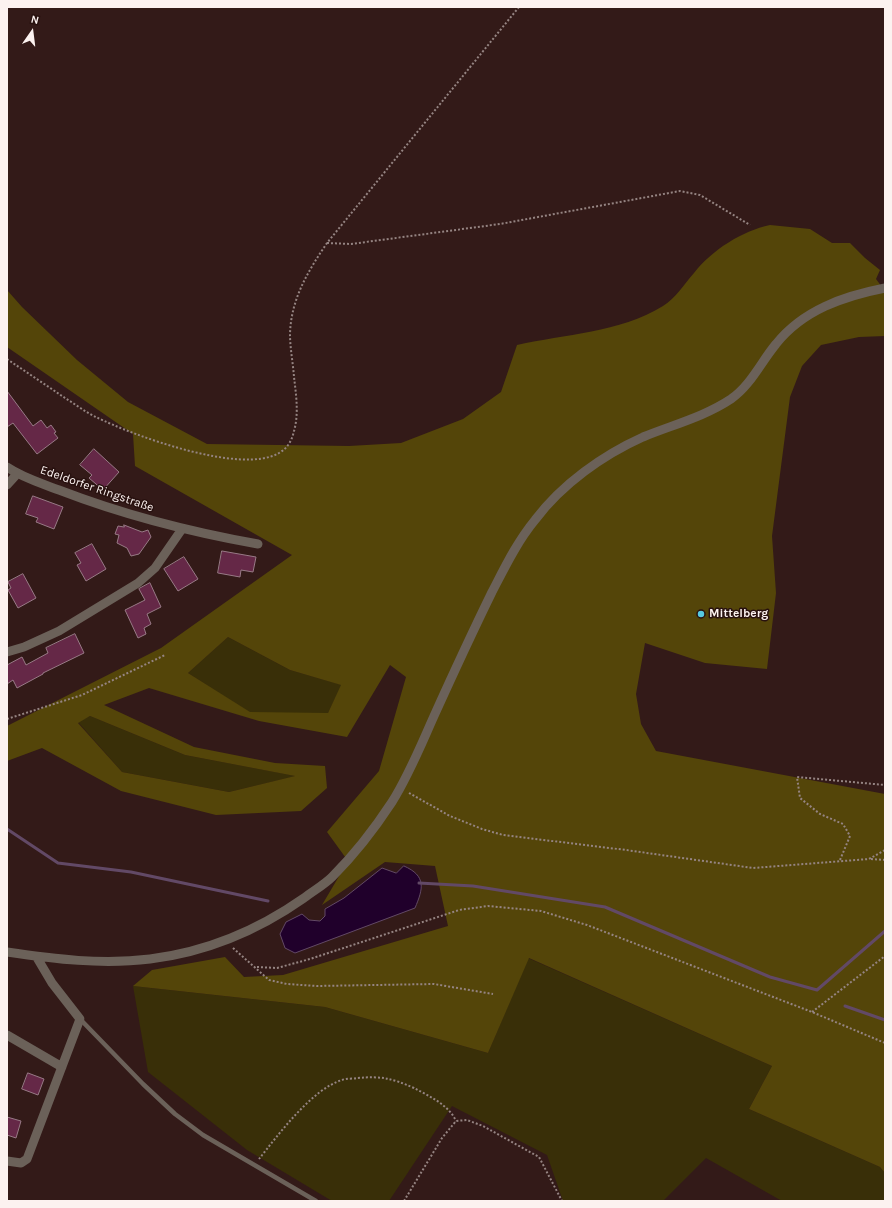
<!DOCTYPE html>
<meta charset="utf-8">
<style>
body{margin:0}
#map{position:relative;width:892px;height:1208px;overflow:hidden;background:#331a18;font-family:Karla,sans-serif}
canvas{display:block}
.frame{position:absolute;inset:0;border:8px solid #fcf2f0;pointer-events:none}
.north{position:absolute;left:12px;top:12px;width:40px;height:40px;-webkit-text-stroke:3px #28110f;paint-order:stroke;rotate:14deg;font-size:11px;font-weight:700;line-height:16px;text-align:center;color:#fcf2f0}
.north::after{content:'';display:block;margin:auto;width:14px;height:18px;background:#fcf2f0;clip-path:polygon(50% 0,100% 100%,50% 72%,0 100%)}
</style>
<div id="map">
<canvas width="892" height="1208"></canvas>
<div class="frame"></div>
<div class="north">N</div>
</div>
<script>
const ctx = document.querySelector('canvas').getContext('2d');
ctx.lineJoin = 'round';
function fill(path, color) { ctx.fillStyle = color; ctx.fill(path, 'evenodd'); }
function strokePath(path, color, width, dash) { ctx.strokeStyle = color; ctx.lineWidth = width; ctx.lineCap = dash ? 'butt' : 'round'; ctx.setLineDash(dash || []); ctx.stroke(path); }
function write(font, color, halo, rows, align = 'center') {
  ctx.font = font + ' Karla,sans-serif'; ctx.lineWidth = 3; ctx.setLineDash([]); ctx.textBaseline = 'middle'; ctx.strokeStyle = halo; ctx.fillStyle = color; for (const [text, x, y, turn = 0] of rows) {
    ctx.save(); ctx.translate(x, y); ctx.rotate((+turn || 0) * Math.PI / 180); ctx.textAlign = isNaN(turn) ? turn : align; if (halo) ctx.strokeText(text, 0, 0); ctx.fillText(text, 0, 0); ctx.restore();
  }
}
fill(new Path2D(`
 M228 637 290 670 342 685 328 713H250L188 673Z
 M90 716 185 755 296 776 229 792 122 772 78 722Z
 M528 958 772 1066 749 1109 880 1167 885 1173V1201H782L706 1158 663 1201H563L547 1155 452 1106 389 1201H332L247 1150 148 1072 133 986 325 1007 488 1053Z`), '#392f08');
fill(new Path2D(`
 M770 225 810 229 832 243H850L865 258 880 270 876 279 885 291V336L859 337 821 345 802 366 790 397 772 536 776 593 767 669 705 663 645 643 636 694 641 724 656 751 885 794V1173L880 1167 749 1109 772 1066 529 958 488 1053 325 1007 133 986 152 970 225 957 244 977 283 975 448 926 435 866 385 862 322 905 348 861 327 832 379 771 406 677 390 665 347 737 259 721 149 688 104 705 194 747 275 763 325 766 327 788 301 811 216 815 121 791 42 748 7 761V726L161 648 292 555 135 466 133 434 7 347V290L22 307 77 360 128 402 207 444 349 446 401 443 463 419 501 392 517 345C565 334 619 333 663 306 676 298 684 284 694 273 712 250 742 231 770 225ZM228 637 290 670 341 685 328 713 250 712 188 673ZM90 716 185 755 295 776 229 792 122 772 78 723Z`), '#544509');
const water = new Path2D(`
 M404 866C427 876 423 889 415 908L295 953 285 948 280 934 286 922 302 914 309 920 320 921 325 916V909L344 898 382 868 396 873Z`);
fill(water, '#20002b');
strokePath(water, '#624966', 1);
strokePath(new Path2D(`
 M7 829 58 863 131 872 268 901
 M419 883 473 886 605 907 770 977 817 990 885 931
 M845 1006 885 1020`), '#624966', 3);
const building = new Path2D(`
 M7 391 33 426 41 420 47 428 51 425 56 432 54 433 58 438 37 454 13 423 7 427Z
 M94 449 119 472 103 490 89 478 92 475 80 465Z
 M33 496 63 507 54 529 36 522 38 518 26 514Z
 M124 525 142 532 148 530 151 537 139 554 131 556 127 548 117 543 119 535 115 534 118 526 124 527Z
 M92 544 106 569 86 581 77 565 81 563 75 553Z
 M222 551 256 557 253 572 241 570 240 577 218 573Z
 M184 557 198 579 178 591 164 569Z
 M23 574 36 598 18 608 8 590 11 588 8 582Z
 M150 583 161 607 147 614 151 624 144 628 146 634 138 638 125 610 145 600 139 589Z
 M75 634 84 653 43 673V674L17 688 13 680 7 684V665L22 657 26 665 48 653 46 648Z
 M28 1073 44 1079 38 1095 22 1089Z
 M7 1117 21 1121 16 1138 7 1135Z`);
fill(building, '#652847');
strokePath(building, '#987a86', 1);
strokePath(new Path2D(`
 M327 243 351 244 500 224 680 191 700 195 750 225
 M7 359C26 372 46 385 65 398 75 404 85 412 96 417 134 436 241 475 279 453 288 448 292 440 294 431 299 414 296 394 294 377 293 363 290 348 290 334 291 299 308 271 327 243L519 7
 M7 719 82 695 165 655
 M409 793 450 816 482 829 503 835 626 850 753 868 869 859 885 850
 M871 859 885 860
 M840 860 850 836 843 824 820 814 800 798 797 777 885 785
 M233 948 269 980 287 984 317 986 434 984 493 994
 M257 967 277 968 310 959 459 910 488 906 541 911 587 925 812 1012 885 1043
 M812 1012 885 956
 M259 1159C278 1135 312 1089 342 1080 347 1078 353 1079 357 1078 382 1076 391 1078 414 1088 429 1096 449 1105 456 1121
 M404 1201 442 1138 456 1121 467 1120 483 1126 539 1157 562 1201`), '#958482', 2, [2, 2]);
strokePath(new Path2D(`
 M80 1019 143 1084 175 1114 203 1135 316 1201`), '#6b6159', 4.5);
strokePath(new Path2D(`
 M7 467C23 478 41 483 59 490 124 515 190 532 258 544
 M7 485 17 474
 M7 652 24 647 59 631 138 583 155 568 182 529
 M7 952C54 959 102 965 150 959 207 952 257 931 304 898 313 891 324 885 332 877 355 854 375 828 392 802 409 775 421 745 434 716 453 674 472 633 492 592 505 567 517 542 535 520 562 484 603 455 643 437 672 425 704 417 731 399 751 385 761 362 776 344 803 310 844 296 885 288
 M7 1035 62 1067
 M7 1161 21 1163 27 1159 80 1019 52 983 36 956`), '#6b6159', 9);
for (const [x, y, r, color] of [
 [701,614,4,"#57c9e2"]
]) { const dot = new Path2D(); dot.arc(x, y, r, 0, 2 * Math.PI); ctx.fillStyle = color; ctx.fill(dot); strokePath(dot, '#28110f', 1.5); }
write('12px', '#fcf2f0', '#28110f', [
 ["Edeldorfer Ringstraße",97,489,19]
]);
write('bold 12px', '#fcf2f0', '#28110f', [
 ["Mittelberg",709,614]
], 'left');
</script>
